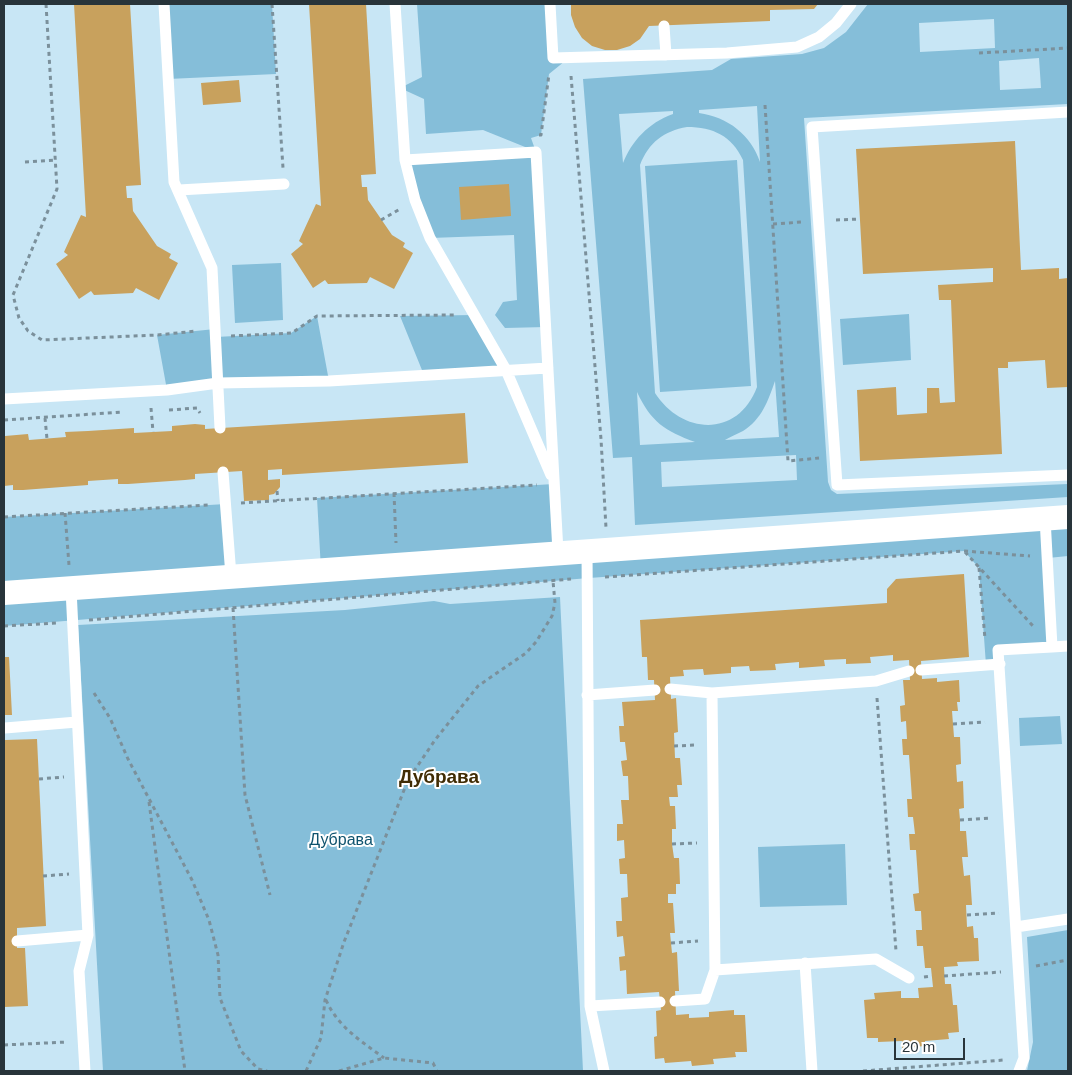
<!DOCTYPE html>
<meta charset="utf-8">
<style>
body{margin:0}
#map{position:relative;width:1072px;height:1075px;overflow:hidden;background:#c8e6f5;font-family:Arial,sans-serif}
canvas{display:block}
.frame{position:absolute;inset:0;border:5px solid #28343a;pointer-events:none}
.scale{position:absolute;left:894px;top:1038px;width:71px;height:22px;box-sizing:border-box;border:2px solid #28343a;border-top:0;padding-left:6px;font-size:15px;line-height:18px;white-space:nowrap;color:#28343a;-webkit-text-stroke:4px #fff;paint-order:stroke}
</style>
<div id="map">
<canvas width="1072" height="1075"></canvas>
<div class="frame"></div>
<div class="scale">20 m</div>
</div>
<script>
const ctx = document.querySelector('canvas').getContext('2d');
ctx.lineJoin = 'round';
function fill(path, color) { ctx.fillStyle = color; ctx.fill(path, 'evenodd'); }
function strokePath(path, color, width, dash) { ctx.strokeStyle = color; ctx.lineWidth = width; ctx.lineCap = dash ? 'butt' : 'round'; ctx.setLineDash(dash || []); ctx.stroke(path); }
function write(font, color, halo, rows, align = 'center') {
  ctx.font = font + ' Arial,sans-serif'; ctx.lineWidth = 4; ctx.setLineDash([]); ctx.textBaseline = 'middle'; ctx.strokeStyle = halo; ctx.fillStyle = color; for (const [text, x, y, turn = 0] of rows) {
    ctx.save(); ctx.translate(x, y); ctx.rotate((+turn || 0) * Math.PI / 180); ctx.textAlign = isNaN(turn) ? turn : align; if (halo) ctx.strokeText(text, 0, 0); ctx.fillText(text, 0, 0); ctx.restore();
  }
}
fill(new Path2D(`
 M164 4H272L276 74 168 79Z
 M417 4H550L553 58 570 57 549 74 541 135 531 138 536 152 546 327 505 328 495 315 503 302 517 300 514 235 430 238 405 160 535 151 483 130 426 134 424 99 400 88 422 77Z
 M868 4H1068V104L804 118 828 482 831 490 837 494 1068 484V497L635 525 632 457 613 458 583 79 712 70 731 59 802 54 824 48 846 32ZM994 19 995 48 920 52 919 23ZM1039 58 1041 88 1000 90 999 61ZM757 106 760 162C751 135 728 117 699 113V110ZM673 111V114C648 123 632 141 623 163L619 114ZM687 127C713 127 732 136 743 160L757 387C738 438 682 435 655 393L640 165C649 142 664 131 687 127ZM775 381 779 437 725 440C730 437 737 434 743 431 762 419 768 401 775 381ZM637 392C651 422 665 431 695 442L640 445ZM796 455 797 480 662 487 661 462Z
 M737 160 751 386 660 392 645 166Z
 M281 263 283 320 235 323 232 265Z
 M909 314 911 360 843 365 840 319Z
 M475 315 506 370 424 375 400 316Z
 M317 316 329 381 167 390 157 335 215 329 216 337 291 333Z
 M554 484 558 552 1068 517V556L1048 558 1052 647 999 650 1000 664 986 665 979 568 964 551 589 578 4 626V517L226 504 231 576 321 570 317 498Z
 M560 597 583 1071H103L78 625 345 610 434 601 450 604Z
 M1060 716 1062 744 1020 746 1019 718Z
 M845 844 847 905 760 907 758 847Z
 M1068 930V1071H1027L1033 1042 1027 937Z`), '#85bed9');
fill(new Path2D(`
 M74 4H130L141 185 126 186 127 198H132L133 211 157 246 171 254 169 258 178 263 159 300 136 288 133 293 94 295 91 291 79 299 56 264 68 255 64 252 81 215 86 217Z
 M309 4H366L376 174 361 175 362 187H367L368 200 392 235 405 243 403 247 413 253 394 289 370 277 367 283 328 284 325 280 313 288 291 254 303 244 299 241 316 204 321 206Z
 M571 4H818L814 9 770 10V21L649 26 640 39 630 46 617 50H605L592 46 582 38 575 27 571 15Z
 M239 80 241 102 203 105 201 83Z
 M1015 141 1021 270 1059 268V279L1068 278V387L1047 388 1045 360 1008 362V368H998L1002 454 860 461 857 390 896 387 897 415 927 413V388H939L940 403 955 402 951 300H939L938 285 993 282V268L863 274 856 149Z
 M509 184 511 216 461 220 459 187Z
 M465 413 468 463 282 475V469L268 470V480L280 479V487L274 494 269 495V500L244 501 242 471 195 474V479L185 480 128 484H118V479L88 481V485L23 490H13V485L4 486 5 436 28 434 29 440 66 437 65 432 88 431 134 428V433L172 431V426L195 424 205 425V429Z
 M964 574 969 657 921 661 922 679 937 678V682L959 680 960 702H957L958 711H952L954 737H960L961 764 956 765 957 782 963 781 964 808 959 809 960 820V831H966L968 857H962L964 876 970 875 972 905H966L967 927 973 926 974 938H978L979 961 957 962 958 966 944 967 945 984H951L953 1005H957L959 1032 948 1033 949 1039 925 1041V1046L902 1048V1041L878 1042V1038H867L864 1000 875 999 874 993 901 991V998H919L918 988 933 987 931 968H925L923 946H917L916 930H922L921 911H915L913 894 919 893 916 850H910L909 834H915L913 817H908L907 799H912L909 755H903L902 739H907L906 721 901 722 900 706 905 705 903 680H910L909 660 893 661V655L870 657 871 663 846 664V659L824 660 825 666 799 668V662L775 664 776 670 750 671 749 666 731 667V673L704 675 703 669 683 670 684 676 670 677 671 699 676 698 678 732 674 733 675 758H680L682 785H677L678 797H669L670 806H675L676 829H672V844L674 858H679L680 884H676V894H668V903H673L675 933H670L672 953 677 952 679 991H675L676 1015 689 1014V1018L709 1017V1012L734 1010V1015H745L747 1052H735L736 1057 713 1059 714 1064 692 1066 691 1061 665 1063 664 1058 655 1059 654 1037 657 1036 656 1011 661 1010 659 992 627 994 626 970 620 971 619 957 625 956 623 936 617 937 616 921H622L621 898 628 897 627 874H620L619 859 625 858 624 840 617 841V824H623L621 800H629L628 776H623L621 761 627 760 625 742H620L619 726H624L622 702 655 700 654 680H648L647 657H642L640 620 887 603V589L896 579Z
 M4 657H9L12 715H4Z
 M4 736 5 740 37 739 46 926 17 928V948H25L28 1006 4 1007Z`), '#c8a15d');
strokePath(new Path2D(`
 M46 4 57 189 13 295 19 318 28 331 42 340 157 335 197 331
 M272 4 283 168
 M979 53 1068 48
 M571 76 601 439 606 528
 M765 105 788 461 819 458
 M539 135H541L549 74
 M25 162 55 160
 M381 220 400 209
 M836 220 860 219
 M773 224 802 222
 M231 336 292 333 317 316 455 315
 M151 408 153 432
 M169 410 197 408 200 413
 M45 418 47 439
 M4 420 123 412
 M277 491 278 501
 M394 493 396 543
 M241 503 537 485
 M65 513 69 565
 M4 517 208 505
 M965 552 1033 626
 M979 568 985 639
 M605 577 964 551 1030 556
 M233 608 245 795 270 895
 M89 620 571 579
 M4 626 56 623
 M94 693 110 718 128 759 192 880 209 920 218 955 220 998 241 1051 258 1069 267 1071
 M877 698 896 951
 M953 724 985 722
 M674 746 696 745
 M39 779 64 777
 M149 802 185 1071
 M960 820 991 818
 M672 844 697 843
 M43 876 69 874
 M967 915 999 913
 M671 943 698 941
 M1036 966 1068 960
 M944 976 1001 972
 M924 977 932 976
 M326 1000C338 1027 361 1041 384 1058
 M4 1045 67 1042
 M306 1071 321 1038 325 1000 344 942 408 780 435 740 478 686 526 653 536 642 552 616 555 603 553 581
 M339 1071 384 1058 433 1063 437 1071
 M863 1071 1004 1060`), '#7b909b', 3, [4, 4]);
strokePath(new Path2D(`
 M164 4 174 182 212 268 220 428
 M395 4 405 160 415 200 430 238 506 370 551 475
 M550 4 553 58 727 53 797 47 819 37 836 23 851 4
 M664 26 666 55
 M1068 112 812 127 837 485 1068 475
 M405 160 536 152 558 552
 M179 190 284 184
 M4 399 167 390 218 383 329 381 548 368
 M223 472 231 576
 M587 550 590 1006 604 1071
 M71 589 88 935 79 971 85 1071
 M1052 647 1068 646
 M921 670 1000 664
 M670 689 712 693
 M587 695 655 690
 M5 728 77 722
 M1016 927 1068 919
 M17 941 88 935
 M805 963 812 1071
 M909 978 876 959 715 970 712 693 876 681 909 671
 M675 1001 705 999 715 970
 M590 1006 660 1002
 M1019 1071 1024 1058 998 650 1052 647 1045 518`), '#fff', 11);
strokePath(new Path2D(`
 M4 593 1068 517`), '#fff', 24);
write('16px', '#0f536e', '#fff', [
 ["Дубрава",341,841]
]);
write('bold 19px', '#402c04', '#fff', [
 ["Дубрава",439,778]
]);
</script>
